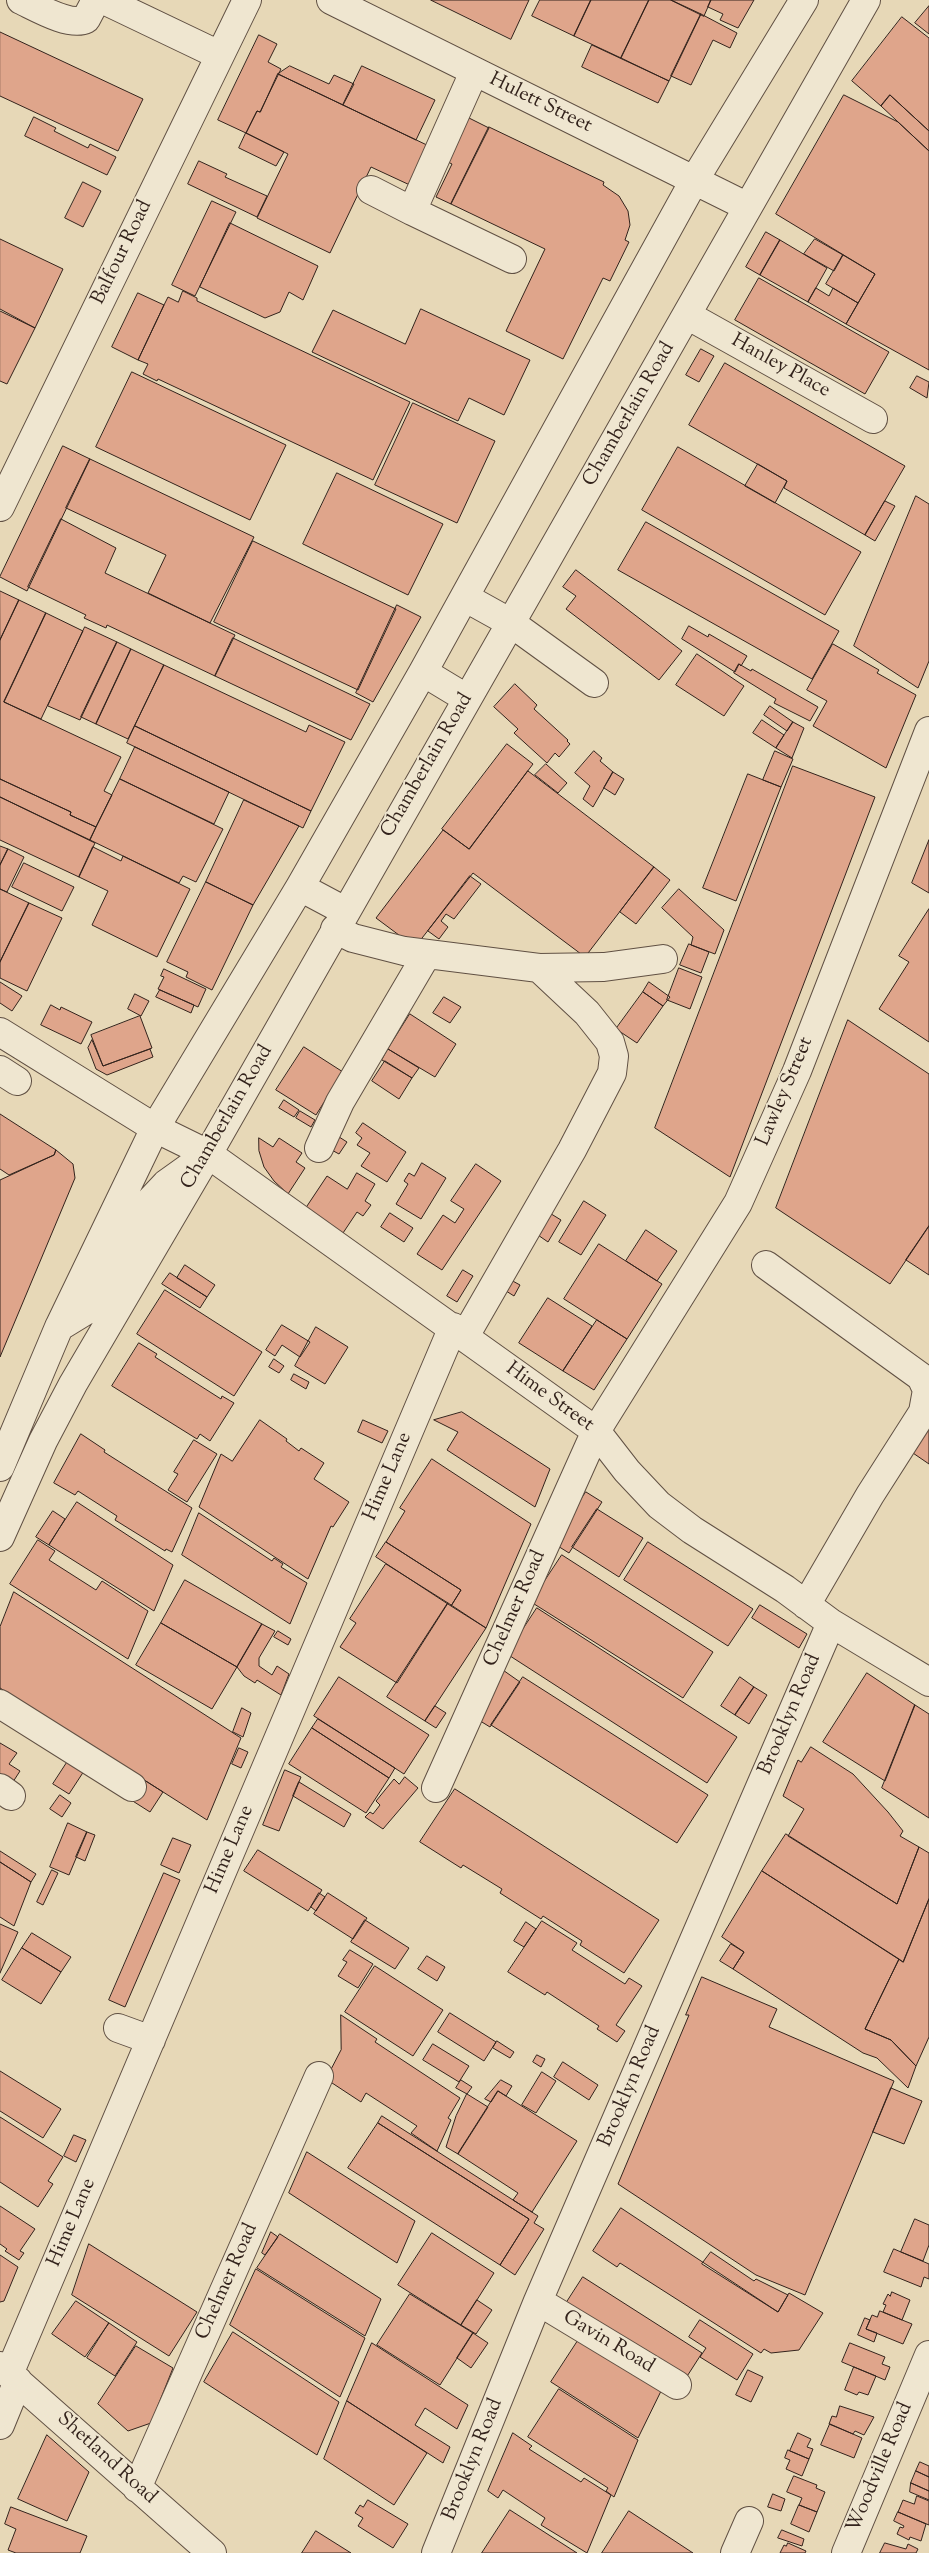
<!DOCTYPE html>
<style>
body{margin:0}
canvas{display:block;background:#e7d8b7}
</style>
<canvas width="929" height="2553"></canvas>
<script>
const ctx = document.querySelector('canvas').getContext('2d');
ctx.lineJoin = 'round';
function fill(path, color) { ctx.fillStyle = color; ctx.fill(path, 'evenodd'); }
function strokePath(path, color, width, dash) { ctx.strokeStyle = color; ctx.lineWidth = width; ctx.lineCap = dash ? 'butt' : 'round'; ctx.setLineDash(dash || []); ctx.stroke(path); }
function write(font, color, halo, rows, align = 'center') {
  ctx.font = font + ' "Sorts Mill Goudy",serif'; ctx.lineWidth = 4; ctx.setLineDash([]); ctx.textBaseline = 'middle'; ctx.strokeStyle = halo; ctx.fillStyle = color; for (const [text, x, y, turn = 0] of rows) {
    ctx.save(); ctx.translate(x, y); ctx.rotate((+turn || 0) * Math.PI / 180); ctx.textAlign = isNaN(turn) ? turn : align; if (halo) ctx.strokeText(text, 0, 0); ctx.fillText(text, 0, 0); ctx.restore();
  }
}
const building = new Path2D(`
 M431 0H529L511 39Z
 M540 0H591L574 36 532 16Z
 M591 0H649L621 58 574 36Z
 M649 0H671L701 14 669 81 621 58Z
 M671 0H711L704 16Z
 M711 0H754L738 28 720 20 723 14 708 7Z
 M929 6V34L915 23Z
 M701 14 737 33 730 48 713 40 691 85 671 76Z
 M902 17 929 38V131L890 95 881 106 852 81Z
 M0 32 143 99 118 151 0 96Z
 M259 35 277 44 268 62 281 69 260 112 257 111 246 133 218 120Z
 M592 45 669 81 658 103 582 67Z
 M290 66 329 84 334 75 354 84 343 105 278 74Z
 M362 66 435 100 416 140 343 105Z
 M278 74 431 147 412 186 371 167 330 253 257 218 288 154 246 133 257 111 260 112Z
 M844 95 898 122 929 151V370L846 324 875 274 776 214Z
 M890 95 929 131V151L881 106Z
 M34 117 56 128 54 131 88 148 90 144 116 157 107 175 25 136Z
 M469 118 489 128 451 204 436 197 452 164 448 162Z
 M489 127 604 182 603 185 619 196 628 211 630 225 625 240 629 242 610 281 603 278 563 359 506 331 545 249 451 204Z
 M246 133 284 152 276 166 239 148Z
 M199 161 227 174 225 177 267 196 257 217 188 184Z
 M83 182 101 191 83 227 65 218Z
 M212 201 236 212 195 296 172 285Z
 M230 223 318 266 303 300 289 292 280 312 265 318 200 287Z
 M766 232 780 240 760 275 746 267Z
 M0 239 63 269 35 328 0 309Z
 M815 239 843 255 834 271 804 254Z
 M780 240 827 268 808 302 760 275Z
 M843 255 875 274 858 303 826 284Z
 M759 278 889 352 865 394 735 320Z
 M816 288 829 296 833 288 858 303 846 324 808 302Z
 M183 291 197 298V301L410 402 373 480 158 379 157 381 143 374 148 364 138 360 164 305 168 297 178 302Z
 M138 293 164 305 138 360 112 347Z
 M421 309 530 360 504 415 469 398 458 421 312 352 333 310 405 344Z
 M0 311 35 328 7 384 0 381Z
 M701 349 714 356 699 382 686 375Z
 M725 363 905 466 865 535 784 488 787 481 689 425Z
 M132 372 286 445 250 520 96 447Z
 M917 376 929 382 927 398 910 388Z
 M413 403 495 441 457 523 375 485Z
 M63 446 90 459 27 591 0 577Z
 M678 447 861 552 825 615 642 510Z
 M90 459 254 537 210 623 148 593 166 555 66 508Z
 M758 464 787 481 775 503 745 486Z
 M337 473 443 524 408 595 303 544Z
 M916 496 929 504V661L918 688 854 646Z
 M885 501 895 506 875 541 865 535Z
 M61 519 116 548 105 573 235 635 215 676 107 625 106 628 84 618 86 615 28 587Z
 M646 522 839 631 812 679 618 570Z
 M253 541 396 609 358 690 214 622Z
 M576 570 682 651 659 680 566 609 576 596 563 587Z
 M0 591 19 600 0 640Z
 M19 600 46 613 4 702 121 757 104 791 112 795 96 827 70 815 71 812 0 779V640Z
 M397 605 421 617 373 702 356 693Z
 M46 613 83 631 41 719 4 702Z
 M689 626 708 637 709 634 747 656 741 666 739 664 735 672 682 639Z
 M85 627 117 642 80 720 48 706Z
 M233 638 370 704 351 740 215 676Z
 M117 642 131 649 96 724 81 717Z
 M833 644 879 670 877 673 916 695 886 768 813 726 827 701 807 690Z
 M131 649 164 665 128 739 96 724Z
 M697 654 744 686 724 716 676 685Z
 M739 664 751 671 752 669 818 707 810 721 774 703 776 699 734 673Z
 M164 665 306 732 309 725 345 742 311 811 135 726Z
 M515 684 537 705 534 709 568 740 567 741 570 744 559 757 555 753 547 763 514 733 518 729 494 707Z
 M770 706 793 722 787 731 764 715Z
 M762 720 784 735 776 748 753 733Z
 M793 722 804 728 792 758 776 748Z
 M135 726 311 811 303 828 127 743Z
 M507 744 533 764 469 849 442 829Z
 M135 747 229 792 214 824 120 779Z
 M594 751 602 758 600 761 613 772 593 807 583 799 590 786 575 773Z
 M775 751 793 759 781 787 763 780Z
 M546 764 567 783 558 793 535 775Z
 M793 766 875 797 730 1177 655 1128Z
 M528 771 654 867 585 957 473 873 415 947 376 918 443 830 469 849Z
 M613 772 624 779 615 795 604 788Z
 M748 774 781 787 736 901 703 888Z
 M0 779 71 812 70 815 96 827 90 840 0 797Z
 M120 779 223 829 196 882 183 876 179 883 90 840Z
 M0 797 95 843 79 877 0 840Z
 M244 800 299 826 253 905 206 882Z
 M929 840V893L912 883Z
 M0 846 8 849 0 865Z
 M93 847 121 861 123 856 190 889 157 957 92 925 108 891 79 877Z
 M8 849 24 857 7 892 0 889V865Z
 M24 863 74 887 62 911 12 887Z
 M654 867 670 880 636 924 620 912Z
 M470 876 481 884 454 919 446 914 441 921 448 927 439 939 428 931Z
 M206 882 253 905 212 990 186 977 188 972 167 962Z
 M0 889 29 903 0 962Z
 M679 889 724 930 715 954 691 945 693 937 662 908Z
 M29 903 62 918 27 991 0 978V962Z
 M929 909V1042L879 1009 909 962 899 956Z
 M689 944 709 952 701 973 680 965Z
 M679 968 702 977 690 1009 667 1000Z
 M164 969 206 989 198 1007 158 989 164 977 161 976Z
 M0 982 22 996 12 1011 0 1003Z
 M649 982 670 997 663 1006 643 992Z
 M160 990 194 1005 191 1013 156 997Z
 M643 992 663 1006 637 1043 616 1029Z
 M135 994 149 1001 141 1016 128 1009Z
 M444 997 461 1007 450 1023 433 1013Z
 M51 1005 60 1010 61 1007 92 1022 81 1044 41 1025Z
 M410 1014 456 1044 435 1077 388 1049Z
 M140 1016 152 1048 103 1066 91 1035Z
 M848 1020 929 1074V1226L890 1284 776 1208Z
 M92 1040 103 1066 150 1049 153 1057 107 1075 96 1069 88 1048Z
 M304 1047 343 1072 316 1115 276 1090Z
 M388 1049 419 1068 412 1078 382 1060Z
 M385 1061 412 1078 399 1099 372 1081Z
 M284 1100 299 1110 294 1117 279 1108Z
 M300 1111 315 1120 311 1127 296 1118Z
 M0 1114 56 1150 54 1155 9 1175 0 1169Z
 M363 1123 406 1152 387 1182 361 1166 370 1153 357 1145 362 1138 356 1133Z
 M336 1135 347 1142 339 1154 328 1148Z
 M259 1138 273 1147 279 1138 302 1153 296 1162 305 1168 288 1194 274 1181 264 1167 259 1151Z
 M56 1150 73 1164 75 1178 0 1357V1180L54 1155Z
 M422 1163 446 1178 421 1219 396 1204 408 1184 404 1181 409 1173 414 1176Z
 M476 1164 501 1181 442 1270 417 1254 443 1215 455 1223 464 1209 451 1201Z
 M357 1173 375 1184 365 1201 371 1205 363 1216 357 1212 341 1236 303 1212 327 1176 347 1189Z
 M584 1201 606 1215 581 1255 559 1242Z
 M548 1212 561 1220 548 1242 535 1233Z
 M390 1213 413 1228 404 1242 381 1227Z
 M929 1226V1275L906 1260Z
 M646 1230 677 1251 657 1281 626 1261Z
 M599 1244 662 1284 627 1339 564 1299Z
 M185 1265 215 1285 207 1297 177 1278Z
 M463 1270 473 1276 457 1302 447 1296Z
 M170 1273 207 1297 200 1308 162 1284Z
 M509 1279 520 1285 514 1296 503 1289Z
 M165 1290 262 1352 234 1396 137 1334Z
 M548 1298 592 1326 563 1371 519 1343Z
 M597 1320 627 1339 594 1390 563 1371Z
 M282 1325 310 1342 300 1357 282 1345 275 1356 266 1350Z
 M316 1327 348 1347 325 1384 295 1366Z
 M139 1343 157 1354 155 1357 221 1399 222 1396 234 1403 210 1441 200 1434 197 1439 112 1386Z
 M274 1359 284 1366 279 1373 269 1367Z
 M294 1374 309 1382 306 1389 291 1380Z
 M462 1412 550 1469 535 1507 447 1450 458 1432 434 1420Z
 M260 1420 287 1439 286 1441 299 1451 301 1448 324 1463 314 1479 349 1502 333 1527 331 1526 308 1579 199 1507 221 1454 232 1461Z
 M363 1420 388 1431 382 1443 358 1432Z
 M929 1426V1464L910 1451Z
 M81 1434 105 1450 104 1452 192 1508 172 1552 166 1549 165 1551 115 1520 117 1516 78 1491 75 1495 54 1483Z
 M194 1440 217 1454 187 1502 168 1490 178 1474 174 1472Z
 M432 1459 531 1524 486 1628 451 1606 461 1590 386 1542 405 1511 400 1508Z
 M586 1492 602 1502 569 1553 553 1543Z
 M77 1502 173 1565 154 1611 49 1545Z
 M597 1509 643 1538 619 1577 572 1547Z
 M53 1511 65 1519 49 1545 36 1537Z
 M199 1513 272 1561 274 1558 283 1564 281 1567 307 1583 290 1624 182 1555Z
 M38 1540 55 1551 49 1560 96 1590 102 1581 148 1611 128 1659 10 1584Z
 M386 1542 461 1590 451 1606 376 1557Z
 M648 1542 753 1609 728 1646 624 1580Z
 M562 1555 713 1652 683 1698 531 1602Z
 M386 1564 448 1603 397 1683 340 1647 356 1623 350 1619Z
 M185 1580 262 1624 237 1667 161 1623Z
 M14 1592 241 1738 207 1820 0 1688V1627Z
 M448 1603 486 1628 425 1721 387 1697Z
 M760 1605 807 1634 799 1648 752 1618Z
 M537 1608 737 1737 707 1783 507 1654Z
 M161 1623 237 1667 212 1709 136 1665Z
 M262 1624 275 1631 259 1658V1666L272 1675 277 1666 289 1674 281 1695 257 1680 255 1683 244 1676 237 1667Z
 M278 1631 291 1639 288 1645 274 1637Z
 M500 1668 520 1682 490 1727 477 1719Z
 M867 1673 915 1705 885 1781 823 1742Z
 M339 1677 429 1735 404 1774 314 1716Z
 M523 1677 708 1795 677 1843 491 1725Z
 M740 1677 754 1687 735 1715 721 1706Z
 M754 1687 767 1695 749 1724 735 1715Z
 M915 1705 929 1714V1818L882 1788Z
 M435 1706 446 1713 436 1728 425 1721Z
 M242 1708 251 1713 243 1737 233 1732Z
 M318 1719 395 1768 389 1778 312 1728Z
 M312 1728 389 1778 366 1813 289 1764Z
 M0 1743 17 1753 9 1764 20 1771 11 1785 0 1778Z
 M86 1743 163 1792 150 1812 73 1763Z
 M811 1747 853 1774 888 1812 903 1831 900 1836 919 1847 897 1904 788 1836 804 1809 783 1796 798 1760 801 1762Z
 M239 1748 248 1752 241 1768 232 1764Z
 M68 1761 84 1771 69 1794 53 1784Z
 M285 1770 301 1777 279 1831 263 1825Z
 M405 1777 418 1788 383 1829 365 1817 370 1812 373 1814 380 1805 376 1801 394 1779 399 1784Z
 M299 1782 351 1814 344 1827 293 1796Z
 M455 1789 659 1920 624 1973 580 1945 582 1941 543 1916 541 1919 500 1893 502 1889 463 1865 461 1868 420 1842Z
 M60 1795 71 1803 62 1817 50 1809Z
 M68 1823 87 1832 69 1875 50 1867Z
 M87 1832 95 1835 85 1861 76 1857Z
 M786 1834 897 1904 919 1847 929 1853V1899L903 1962 762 1871Z
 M173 1838 191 1845 179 1873 161 1865Z
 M258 1850 322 1890 308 1911 244 1871Z
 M0 1851 36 1874 31 1882 0 1862Z
 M0 1862 31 1882 14 1926 0 1917Z
 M52 1870 58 1873 43 1905 37 1902Z
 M762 1871 899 1959 865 2029 891 2040 916 2066 908 2088 877 2058 863 2053 733 1969 744 1952 722 1937Z
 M164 1873 180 1880 125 2007 109 2000Z
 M319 1893 325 1897 316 1911 311 1907Z
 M328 1893 367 1918 353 1939 314 1914Z
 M929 1899V2037L916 2066 891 2040 865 2029 899 1959 903 1962Z
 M365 1920 409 1948 395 1969 351 1942Z
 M542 1921 577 1943 572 1950 625 1984 629 1978 642 1986 616 2025 625 2031 617 2042 597 2029 599 2026 547 1992 545 1995 508 1972Z
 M526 1922 536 1929 524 1947 514 1941Z
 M0 1924 18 1932 0 1973Z
 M32 1933 71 1957 61 1972 22 1948Z
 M731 1944 744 1952 733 1969 720 1961Z
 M22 1948 61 1972 41 2004 2 1980Z
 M350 1950 373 1964 358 1988 338 1976 347 1962 343 1960Z
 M427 1956 445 1967 437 1981 418 1969Z
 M375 1966 443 2010 413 2056 345 2012Z
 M702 1977 777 2009 769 2027 894 2081 805 2295 756 2275 618 2184 689 2015H686Z
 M450 2013 496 2042 484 2061 438 2032Z
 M341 2015 377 2039 375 2042 460 2098 448 2118 451 2120 437 2151 411 2133 417 2126 366 2093 361 2102 326 2079 341 2050Z
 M497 2041 514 2052 510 2058 493 2048Z
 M433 2044 469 2066 459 2082 423 2060Z
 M537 2055 545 2059 541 2067 533 2062Z
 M563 2062 598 2085 589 2100 554 2077Z
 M0 2071 61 2109 43 2138 0 2111Z
 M542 2072 556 2081 536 2113 522 2105Z
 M461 2080 472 2087 467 2094 456 2088Z
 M501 2080 512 2086 506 2096 498 2091 491 2102 485 2099Z
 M891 2088 922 2101 904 2144 873 2132Z
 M498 2091 577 2141 532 2212 513 2200 518 2193 458 2154Z
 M467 2094 488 2107 458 2154 446 2147 456 2116Z
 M382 2116 538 2216 534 2223 544 2229 515 2275 500 2265 529 2219 378 2123Z
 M0 2117 63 2157 48 2181 53 2184 38 2207 0 2182Z
 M378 2123 529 2219 500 2265 348 2168Z
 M74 2135 86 2140 76 2162 64 2156Z
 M307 2152 415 2221 397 2263 289 2193Z
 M0 2206 35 2229 20 2251 24 2253 19 2260 5 2251 7 2249 0 2244Z
 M621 2208 778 2312 789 2293 823 2313 799 2350 771 2353 764 2349 761 2353 620 2263 617 2267 593 2251Z
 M915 2219 929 2225V2245L923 2261 901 2252Z
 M271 2232 278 2237 265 2255 262 2253Z
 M432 2233 494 2273 461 2325 398 2285Z
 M280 2234 381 2299 365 2336 257 2268Z
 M89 2244 197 2312 169 2356 72 2295Z
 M894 2249 929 2264V2279L924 2277 921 2287 884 2272Z
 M711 2252 754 2281 756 2279 788 2295 778 2312 702 2264Z
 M0 2255 18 2267 4 2301 0 2302Z
 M256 2269 365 2338 340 2397 230 2325Z
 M583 2277 702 2353 684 2381 565 2305Z
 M892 2292 910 2300 902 2320 883 2312 886 2305 883 2304 888 2294 890 2296Z
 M410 2294 473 2333 440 2385 377 2345Z
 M477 2300 492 2310 476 2334 461 2325Z
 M76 2301 109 2323 85 2357 52 2334Z
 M880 2311 912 2324 903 2344 866 2329 872 2315 877 2317Z
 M865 2318 870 2320 866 2329 877 2333 874 2342 858 2335Z
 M700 2320 753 2354 737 2380 700 2357 706 2348 689 2337Z
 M109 2323 137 2342 115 2376 87 2358Z
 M233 2332 339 2402 317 2455 204 2382Z
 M473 2333 488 2343 471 2368 457 2358Z
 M583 2333 664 2385 638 2438 551 2382Z
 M372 2343 468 2405 457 2429 425 2408 415 2425 450 2447 443 2463 347 2401Z
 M850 2343 885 2357 882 2364 890 2367 885 2380 842 2362Z
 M136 2346 173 2368 151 2423 128 2431 98 2404Z
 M854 2367 876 2376 868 2395 859 2392 857 2395 845 2390Z
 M748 2370 763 2377 751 2402 736 2395Z
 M559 2389 638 2440 614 2497 606 2491 608 2488 528 2437Z
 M347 2401 427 2453 394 2505 324 2459Z
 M840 2406 874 2417 864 2435 855 2431 853 2434 829 2424 832 2416 836 2417Z
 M830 2424 862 2438 854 2458 821 2445Z
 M513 2433 532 2446 529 2449 581 2482 584 2478 611 2495 587 2553 541 2525 545 2518 503 2490 498 2498 488 2491Z
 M798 2433 811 2439 807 2447 813 2449 809 2459 790 2451Z
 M47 2435 89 2472 67 2521 18 2499Z
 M788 2450 809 2459 802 2476 786 2469 790 2460 785 2458Z
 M920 2462 929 2466V2477L916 2471Z
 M916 2471 929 2477V2491L911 2483Z
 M794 2476 817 2485 816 2488 825 2492 817 2512 799 2505 802 2498 787 2492Z
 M911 2483 929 2491V2500L910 2492Z
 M773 2494 785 2499 781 2511 768 2507Z
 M917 2496 929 2501V2525L898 2512 903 2500 914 2504Z
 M368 2500 408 2524 393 2548 358 2526 363 2518 355 2513 360 2505 363 2507Z
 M799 2505 817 2512 809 2532 791 2524Z
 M11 2507 87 2536 80 2553H16L8 2550 16 2529 5 2524Z
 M510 2510 577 2553H482Z
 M629 2511 693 2553H602Z
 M898 2512 926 2524 921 2541 910 2537 909 2540 897 2534 900 2527 903 2528 904 2526 894 2521Z
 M782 2530 804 2539 802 2546 778 2538Z
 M316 2531 351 2553H302Z
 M788 2543 806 2551 805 2553H780L784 2545 786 2546Z
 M885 2543 906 2549 908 2544 918 2549 916 2553H880Z`);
fill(building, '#dfa58b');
strokePath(building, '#33231c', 1);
const minor = new Path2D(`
 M21 0C36 7 70 27 86 19L96 0
 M104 0 219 55
 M331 0 748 207
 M474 72 412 211 512 259
 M371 190 412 211
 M687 315 873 419
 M0 507 247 0
 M466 598 511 623 594 683
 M423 672 466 698
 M300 887 345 911
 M335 929 353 938 404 951 539 968 604 967 663 959
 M0 1032 155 1128 208 1154 596 1431 627 1471 659 1505 692 1530 785 1589 831 1623 929 1682
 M0 1070 17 1081
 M319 1148 340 1102 427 954
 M766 1265 921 1377 927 1390 923 1412 870 1495 806 1605
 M59 1327 90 1308 150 1201 166 1184 201 1159
 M465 1336 572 1150 612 1073 614 1056 610 1042 587 1013 539 968
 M0 1467 59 1327 155 1128 300 887 423 672 695 179 804 0
 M0 1537 43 1441 73 1384 208 1154 866 0
 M0 1704 132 1787
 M0 1788 11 1796
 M436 1788 596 1431 738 1203 797 1071 929 731
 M118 2028 151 2040
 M538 2301 677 2385
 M0 2366 212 2553
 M9 2374 453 1327
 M0 2425 18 2381
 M137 2488 319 2076
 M436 2553 538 2301 831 1623
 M735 2553 749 2521
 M846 2553 929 2355`);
strokePath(minor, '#605043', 30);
strokePath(minor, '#efe6d0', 28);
write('20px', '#33231c', '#efe6d0', [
 ["Hulett Street",540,104,26],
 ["Balfour Road",123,253,-64],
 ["Hanley Place",780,367,29],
 ["Chamberlain Road",630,415,-60],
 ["Chamberlain Road",428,766,-60],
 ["Lawley Street",786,1092,-67],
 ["Chamberlain Road",228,1118,-60],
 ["Hime Street",549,1398,36],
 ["Hime Lane",389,1477,-67],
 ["Chelmer Road",516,1609,-66],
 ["Brooklyn Road",791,1715,-67],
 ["Hime Lane",231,1850,-67],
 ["Brooklyn Road",631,2087,-67],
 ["Hime Lane",73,2223,-67],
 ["Chelmer Road",228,2282,-66],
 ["Gavin Road",608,2343,31],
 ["Shetland Road",106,2459,42],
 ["Brooklyn Road",474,2460,-68],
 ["Woodville Road",881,2468,-67]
]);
</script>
